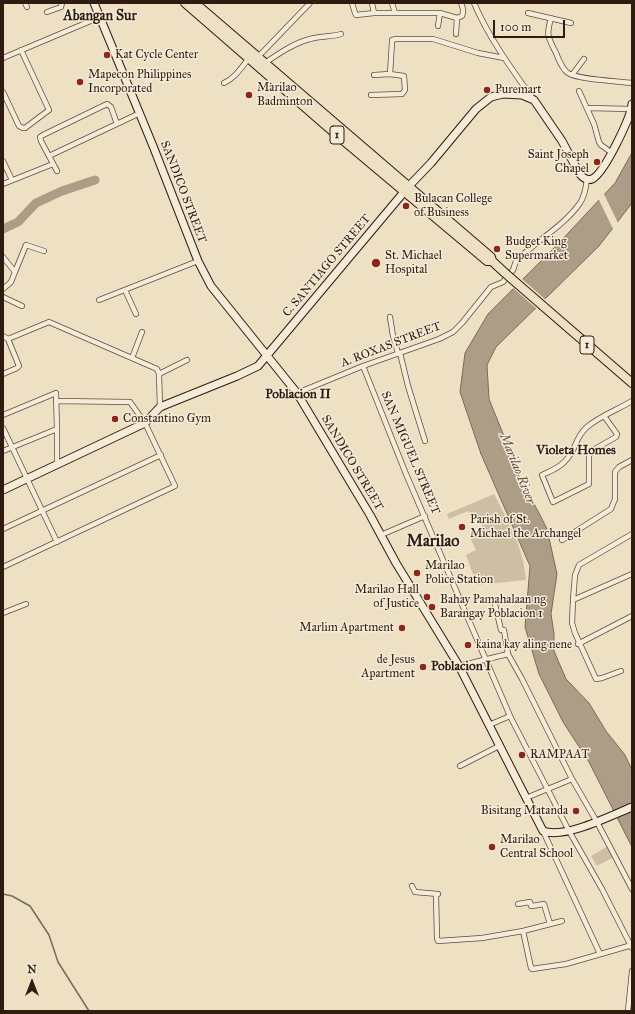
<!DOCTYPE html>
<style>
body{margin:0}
#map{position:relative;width:635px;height:1014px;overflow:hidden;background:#eee0c3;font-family:"IM FELL Great Primer",serif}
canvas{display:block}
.frame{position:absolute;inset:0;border:4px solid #2f1b0f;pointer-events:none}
.north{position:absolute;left:12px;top:962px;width:40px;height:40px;-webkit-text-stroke:3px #f4ebd8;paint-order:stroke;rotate:0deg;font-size:11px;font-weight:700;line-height:16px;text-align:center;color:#2f1b0f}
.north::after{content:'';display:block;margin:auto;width:14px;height:18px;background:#2f1b0f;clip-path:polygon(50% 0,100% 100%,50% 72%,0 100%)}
.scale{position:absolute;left:493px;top:20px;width:72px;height:18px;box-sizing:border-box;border:2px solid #2f1b0f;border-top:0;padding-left:5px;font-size:12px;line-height:14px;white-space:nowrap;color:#2f1b0f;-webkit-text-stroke:3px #f4ebd8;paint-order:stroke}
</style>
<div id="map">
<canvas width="635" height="1014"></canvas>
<div class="frame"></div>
<div class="north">N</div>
<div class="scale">100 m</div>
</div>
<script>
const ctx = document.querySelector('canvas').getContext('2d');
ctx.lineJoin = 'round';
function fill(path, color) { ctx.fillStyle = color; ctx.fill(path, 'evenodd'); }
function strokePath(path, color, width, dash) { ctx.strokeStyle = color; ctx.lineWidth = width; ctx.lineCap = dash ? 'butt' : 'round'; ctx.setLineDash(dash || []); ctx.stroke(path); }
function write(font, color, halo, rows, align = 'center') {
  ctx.font = font + ' "IM FELL Great Primer",serif'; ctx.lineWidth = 3; ctx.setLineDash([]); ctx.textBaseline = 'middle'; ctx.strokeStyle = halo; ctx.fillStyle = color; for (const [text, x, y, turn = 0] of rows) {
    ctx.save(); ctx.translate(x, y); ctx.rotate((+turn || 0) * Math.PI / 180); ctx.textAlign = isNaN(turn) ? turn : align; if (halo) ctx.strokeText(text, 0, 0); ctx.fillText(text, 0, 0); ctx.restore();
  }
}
fill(new Path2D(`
 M494 494C508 521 524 549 526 580L477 585 466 555 476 550 469 536 484 530 476 513 470 515 468 511 449 519 447 514Z
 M608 846 614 857 597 866 591 856Z`), '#cebfa4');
const water = new Path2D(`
 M632 153V203L599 246 496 347 487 365 489 399 508 446 509 458 540 515 547 529 557 574 551 614 554 634V651L566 679 589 703 606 731 625 755 632 770V847L589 762 563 722 539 674 525 627 530 566 481 454 460 392 465 353 488 314 557 245 615 183Z`);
fill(water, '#ad9d86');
strokePath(water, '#7b6956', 1);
fill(new Path2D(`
 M603 192 619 225 614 231 598 198Z
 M521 278 547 301 538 310 512 287Z`), '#eee0c3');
strokePath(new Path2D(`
 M3 894 12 896 30 906 49 935 58 962 89 1011`), '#7b6956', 1.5);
strokePath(new Path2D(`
 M3 229 18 222 36 203 62 191 95 180`), '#ad9d86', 9);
const street = new Path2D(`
 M25 3 27 7
 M352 3 355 13 356 15 374 13H440L457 18
 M372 3 374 13
 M392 3 395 13
 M474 3C489 38 511 68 533 99
 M47 12 61 7 62 3
 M528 13 571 23
 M457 18 462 16C464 11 463 8 461 3
 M551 18C546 36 548 37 556 53 559 60 562 69 568 73 579 80 618 81 632 83
 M438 26 440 13
 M456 34 457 18
 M3 58 100 17
 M257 58 310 3
 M265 63C278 54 294 43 310 39 320 36 331 37 341 34
 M390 74 392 42V40L396 39H433L478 53 504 58
 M572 75 584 59
 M224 83C235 78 241 68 249 58
 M579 91 594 124 599 142 601 145 612 153
 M3 92 19 126 23 128H25L49 110 21 50
 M371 95 402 94 405 90 404 76 390 74 374 75
 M587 108 631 109
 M49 156 140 113
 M3 161 12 180
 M57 171 41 141 40 137 43 135 107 104 111 107 117 124
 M3 184 53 164
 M3 257 15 272 11 282 3 289
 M15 272 26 245 44 251
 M125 290 136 314
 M3 297 22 306
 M99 300 198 261
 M390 317 393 336 398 353
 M3 336 8 339 19 366 17 368 3 374
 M8 339 49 322 157 369 159 374 187 360
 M400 353 408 386 425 441
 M132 358 142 332
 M363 366 406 474 510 716 569 831 602 889 632 948
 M159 374 160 407
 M297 393 363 366 439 339 453 332 462 323 491 287 503 282 513 270 516 261C536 241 564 226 580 203 585 196 586 187 587 179
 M3 415 56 393 57 429 3 451
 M604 416 617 434 616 437 593 450 589 455V484L553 502 542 475C558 468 566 464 574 448 577 440 580 433 587 427 600 416 617 410 632 401
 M3 428 57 542
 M57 429V464
 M3 529 161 455
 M632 534 579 565 575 575 573 600 632 574
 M381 535 425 516
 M562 540 611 509 615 499V472L619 467 632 460
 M3 567 175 486 145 423 130 402 57 401
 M573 600 572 623 575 633 596 679 602 678 621 671
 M495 604 501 630H504L508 654 522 679 572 779 598 824 632 889
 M3 613 26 604
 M578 644 632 616
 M459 666 508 654
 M489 725 510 716
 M460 766 499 746
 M526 798 572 779
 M543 831 600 954
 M412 886 415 892 438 894
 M436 894 437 938 438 941 482 938 523 931 562 921
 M518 904 530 902 531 906H532L544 904 550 924
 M523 931 531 968 532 969 566 964 632 945
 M628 1011 632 971`);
const secondary = new Path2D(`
 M94 3 153 146 198 261 211 286 297 393 370 515 396 563 459 666 543 831C565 839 610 816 632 807
 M3 490 145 423 160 407 237 376 258 366 409 186 431 163 476 109 491 97 503 94 522 95 534 100 562 141 579 173C582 177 587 181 592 179 604 174 631 117 632 104`);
const highway = new Path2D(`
 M185 3 338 136 487 261H492
 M195 3 491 257 492 261 505 273
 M543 306 632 383`);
strokePath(street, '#5f4c3c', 6);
strokePath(secondary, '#2f1b0f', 9);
strokePath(highway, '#2f1b0f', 10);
strokePath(street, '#f4ebd8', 4.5);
strokePath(secondary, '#f4ebd8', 7);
strokePath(highway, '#eee0c3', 8);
const highwayBridge = new Path2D(`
 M505 273 543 306`);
strokePath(highwayBridge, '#2f1b0f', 10, []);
strokePath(highwayBridge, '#eee0c3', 8);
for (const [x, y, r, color] of [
 [107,55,4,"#8f2418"],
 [80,82,4,"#8f2418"],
 [487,90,4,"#8f2418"],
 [249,95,4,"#8f2418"],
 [597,162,4,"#8f2418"],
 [406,206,4,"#8f2418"],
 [497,249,4,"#8f2418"],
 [376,263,5,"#8f2418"],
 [115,419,4,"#8f2418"],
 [462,527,4,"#8f2418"],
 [417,573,4,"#8f2418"],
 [427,597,4,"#8f2418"],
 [432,607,4,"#8f2418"],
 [402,628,4,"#8f2418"],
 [468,645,4,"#8f2418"],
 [423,667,4,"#8f2418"],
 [522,755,4,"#8f2418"],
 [576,811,4,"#8f2418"],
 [492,847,4,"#8f2418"]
]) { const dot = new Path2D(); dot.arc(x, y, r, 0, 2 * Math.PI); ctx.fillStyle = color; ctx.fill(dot); strokePath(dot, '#f4ebd8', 1.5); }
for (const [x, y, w] of [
 [337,135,14],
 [587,345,14]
]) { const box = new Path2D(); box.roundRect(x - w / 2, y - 9, w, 18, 3); ctx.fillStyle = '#f4ebd8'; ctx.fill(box); strokePath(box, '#2f1b0f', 1); }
write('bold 11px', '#2f1b0f', null, [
 ["1",337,135],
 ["1",587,345]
]);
write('12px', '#2f1b0f', '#f4ebd8', [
 ["Kat Cycle Center",115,55],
 ["Mapecon Philippines",88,75],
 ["Incorporated",88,89],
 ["Marilao",257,88],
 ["Badminton",257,102],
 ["Puremart",495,90],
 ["Saint Joseph",589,155,"right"],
 ["Chapel",589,169,"right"],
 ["Bulacan College",414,199],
 ["of Business",414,213],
 ["Budget King",505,242],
 ["Supermarket",505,256],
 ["St. Michael",385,256],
 ["Hospital",385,270],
 ["Constantino Gym",123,419],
 ["Parish of St.",470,520],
 ["Michael the Archangel",470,534],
 ["Marilao",425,566],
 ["Police Station",425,580],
 ["Marilao Hall",419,590,"right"],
 ["of Justice",419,604,"right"],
 ["Bahay Pamahalaan ng",440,600],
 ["Barangay Poblacion 1",440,614],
 ["Marlim Apartment",394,628,"right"],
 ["kaina kay aling nene",476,645],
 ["de Jesus",415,660,"right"],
 ["Apartment",415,674,"right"],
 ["RAMPAAT",530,755],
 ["Bisitang Matanda",568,811,"right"],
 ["Marilao",500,840],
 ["Central School",500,854]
], 'left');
write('12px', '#2f1b0f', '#f4ebd8', [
 ["SANDICO STREET",183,192,69],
 ["C. SANTIAGO STREET",327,266,-50],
 ["A. ROXAS STREET",391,345,-21],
 ["SAN MIGUEL STREET",410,453,67],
 ["SANDICO STREET",352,463,59]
]);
write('bold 13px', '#2f1b0f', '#f4ebd8', [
 ["Poblacion II",298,395],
 ["Violeta Homes",576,451],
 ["Poblacion I",461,667]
]);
write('italic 13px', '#614f3f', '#f4ebd8', [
 ["Marilao River",517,469,68]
]);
write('bold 14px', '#2f1b0f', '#f4ebd8', [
 ["Abangan Sur",100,17]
]);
write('bold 16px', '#2f1b0f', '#f4ebd8', [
 ["Marilao",433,542]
]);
</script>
